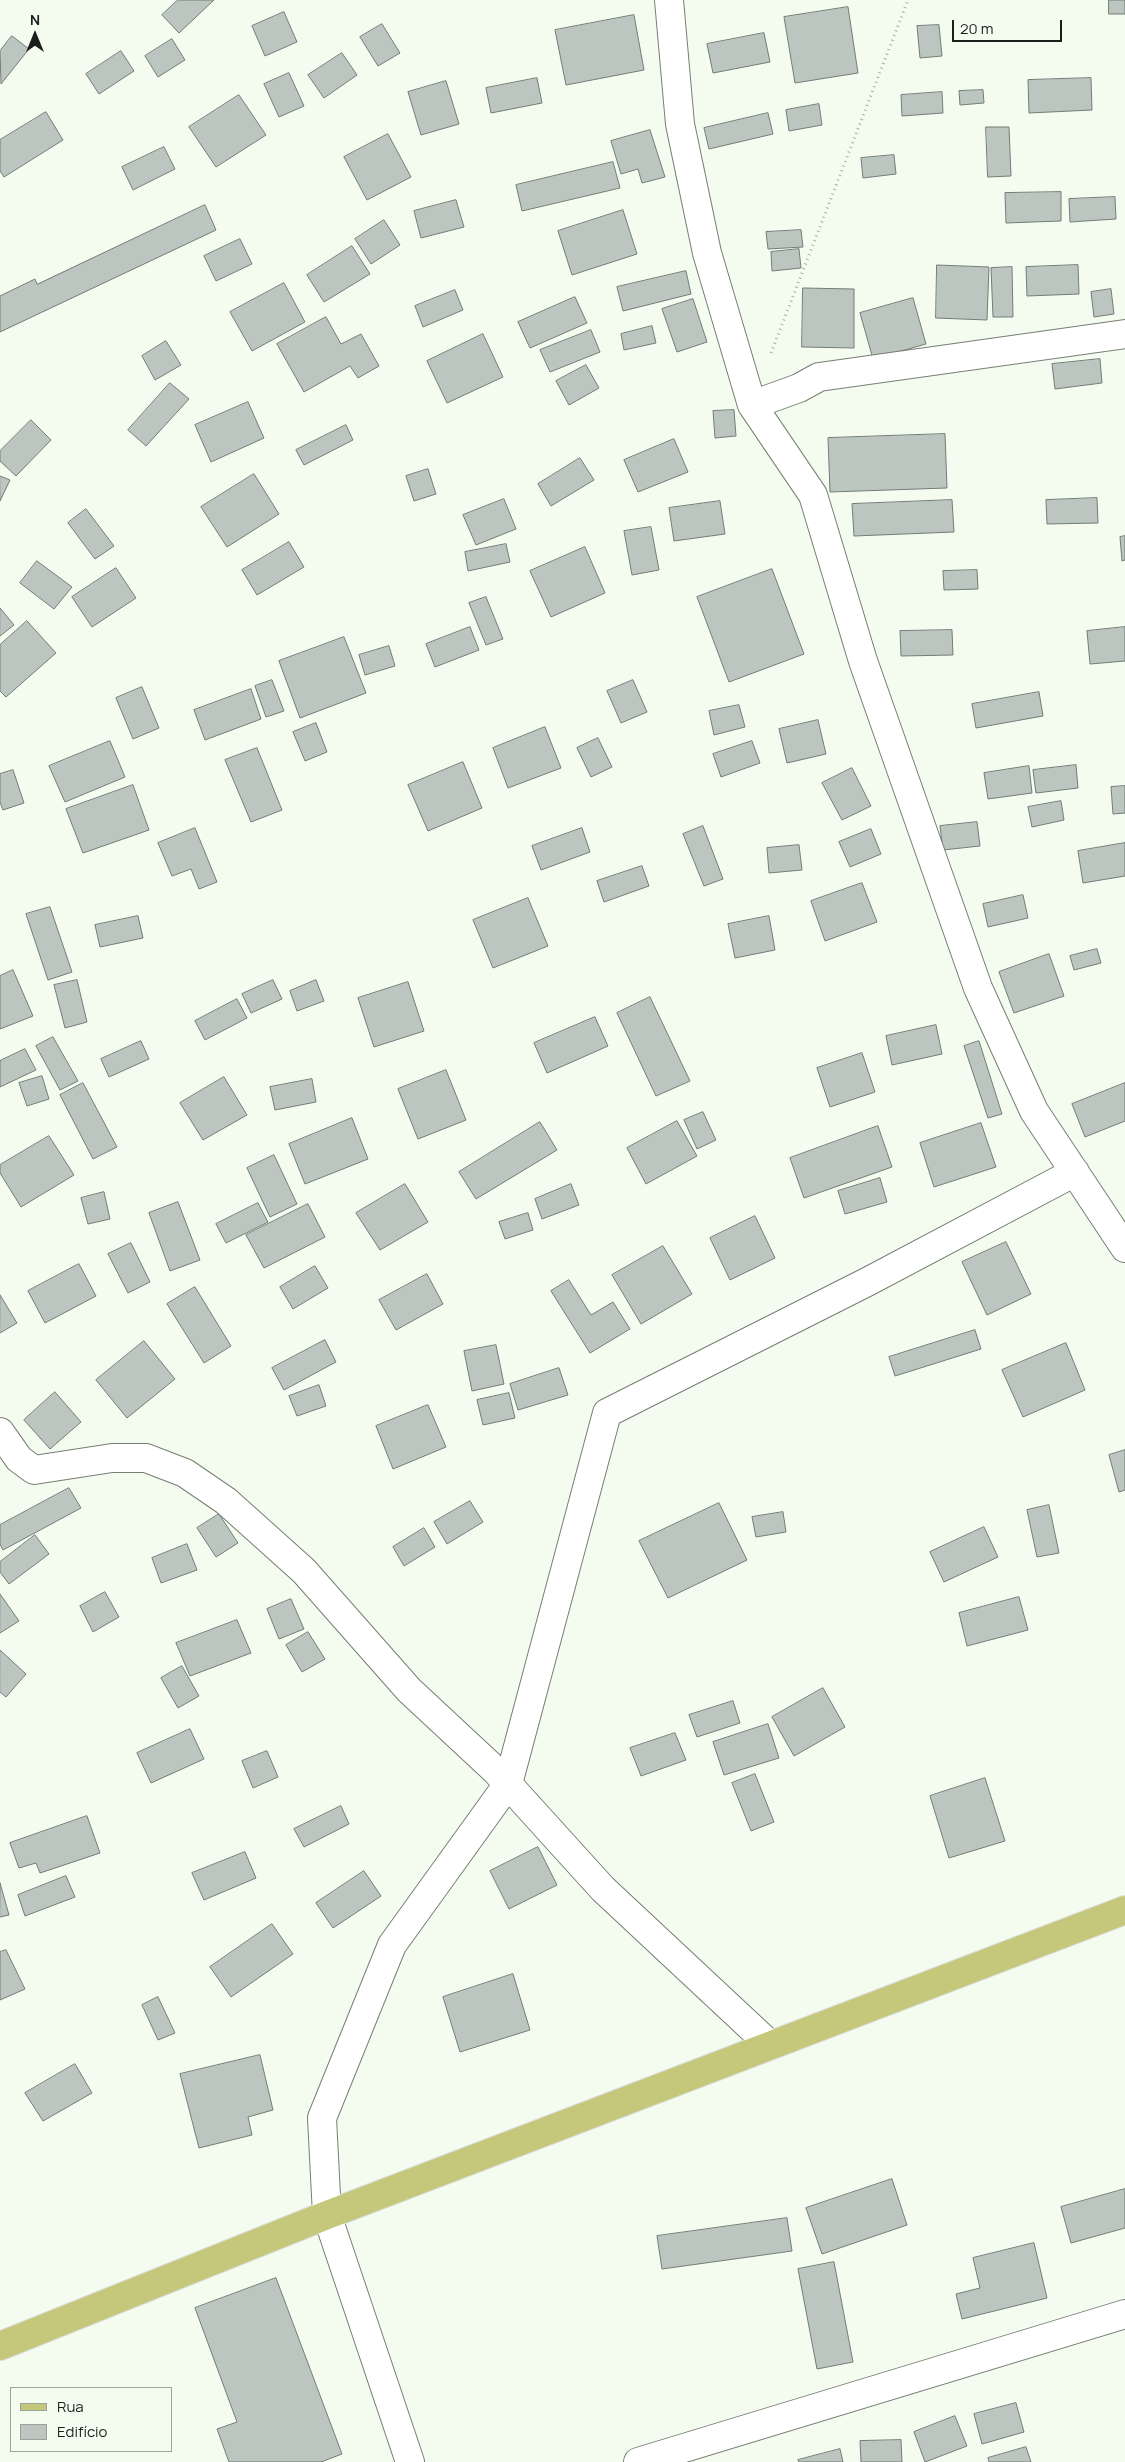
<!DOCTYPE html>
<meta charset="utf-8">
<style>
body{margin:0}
#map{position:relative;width:1125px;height:2462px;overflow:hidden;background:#f4fcf0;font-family:Manrope,sans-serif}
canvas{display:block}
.legend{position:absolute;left:10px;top:2387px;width:162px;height:65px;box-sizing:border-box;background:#f4fcf0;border:1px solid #9da39a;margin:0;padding:6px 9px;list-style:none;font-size:15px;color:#1b1e1a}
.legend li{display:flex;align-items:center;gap:10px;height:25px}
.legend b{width:25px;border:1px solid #9da39a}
.north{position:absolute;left:10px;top:10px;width:50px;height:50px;-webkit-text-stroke:4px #f4fcf0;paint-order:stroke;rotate:0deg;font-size:14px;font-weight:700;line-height:20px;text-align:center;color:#1b1e1a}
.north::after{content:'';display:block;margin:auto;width:18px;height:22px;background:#1b1e1a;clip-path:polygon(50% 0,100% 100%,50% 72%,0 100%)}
.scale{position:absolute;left:952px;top:20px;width:110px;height:22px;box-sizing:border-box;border:2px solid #1b1e1a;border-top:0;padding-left:6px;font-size:15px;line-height:18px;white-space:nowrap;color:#1b1e1a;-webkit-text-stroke:4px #f4fcf0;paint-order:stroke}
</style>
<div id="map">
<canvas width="1125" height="2462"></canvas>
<ul class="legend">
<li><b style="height:6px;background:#c5c87a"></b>Rua</li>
<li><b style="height:14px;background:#bac6bf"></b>Edifício</li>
</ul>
<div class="north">N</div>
<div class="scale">20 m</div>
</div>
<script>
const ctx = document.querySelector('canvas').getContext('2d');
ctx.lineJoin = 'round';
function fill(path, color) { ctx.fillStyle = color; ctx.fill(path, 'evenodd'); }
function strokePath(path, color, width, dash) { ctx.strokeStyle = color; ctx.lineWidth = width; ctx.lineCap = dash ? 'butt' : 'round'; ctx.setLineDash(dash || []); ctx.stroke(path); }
const building = new Path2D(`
 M178 0H214L179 33 162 15Z
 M1109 0H1125V14H1109Z
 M848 7 858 73 795 83 784 17Z
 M284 12 297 42 265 56 252 26Z
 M634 15 644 70 566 85 555 30Z
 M382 24 400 53 378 66 360 37Z
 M939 25 942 56 920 58 917 26Z
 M764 33 770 62 713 73 707 44Z
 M12 36 29 49 1 84 0 51Z
 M172 39 185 60 158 77 145 56Z
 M121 51 134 71 99 94 86 74Z
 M342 53 357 75 324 98 308 75Z
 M289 73 304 106 279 117 264 84Z
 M537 78 542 103 491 113 486 88Z
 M1091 78 1092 110 1029 113 1028 80Z
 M446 81 459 124 421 135 408 92Z
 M983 90 984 103 960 105 959 91Z
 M942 92 943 113 902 116 901 95Z
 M239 95 266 135 216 167 189 127Z
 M819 104 822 125 789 131 786 110Z
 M46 112 63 140 4 177 0 171V140Z
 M768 113 773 134 709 149 704 128Z
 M986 127H1009L1011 176 988 177Z
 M650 130 665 177 642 183 638 169 621 174 611 141Z
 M388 134 411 177 367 200 344 157Z
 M164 147 175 169 133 190 122 167Z
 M894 155 896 174 863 178 861 158Z
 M613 162 620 188 522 211 516 185Z
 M1061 192V221L1006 223 1005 193Z
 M1115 197 1116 219 1070 222 1069 199Z
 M456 200 464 227 421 238 414 211Z
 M205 205 216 230 0 332V296L35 279 37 284Z
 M623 210 637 254 572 275 558 231Z
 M384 220 400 245 371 264 355 239Z
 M801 230 803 247 768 249 766 232Z
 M240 239 252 264 216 281 204 256Z
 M352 246 370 274 324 302 307 275Z
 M799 249 801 268 772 271 771 252Z
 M937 265 989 267 987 320 936 318Z
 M1078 265 1079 294 1027 296 1026 267Z
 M1012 267 1013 317H993L991 268Z
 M686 271 691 294 623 311 617 287Z
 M284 283 305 322 252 351 230 312Z
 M803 288 854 289V348L802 347Z
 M1111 289 1114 314 1094 317 1091 292Z
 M455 290 463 310 423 327 415 306Z
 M575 297 587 323 530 348 518 322Z
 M913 298 926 344 873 359 860 313Z
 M693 299 707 342 677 352 662 309Z
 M326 317 341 344 361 334 379 366 358 378 350 366 304 392 277 344Z
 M652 326 656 343 624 350 621 334Z
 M591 330 600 352 550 372 540 350Z
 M483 334 503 377 447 403 427 361Z
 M166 341 181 365 155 380 142 356Z
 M1100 359 1102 383 1055 389 1052 364Z
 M586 365 599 388 569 405 556 381Z
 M170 383 189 399 146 446 128 430Z
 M248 402 264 438 211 462 195 425Z
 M734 410 736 436 715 438 713 411Z
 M31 420 51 440 16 476 0 461V451Z
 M346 425 353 440 304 465 296 450Z
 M945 434 947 488 830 492 828 438Z
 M674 439 688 472 638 492 624 460Z
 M580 458 594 480 551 506 538 484Z
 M428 469 436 494 414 501 406 476Z
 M254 474 279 514 227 547 201 507Z
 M0 476 10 480 0 501Z
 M1097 498 1098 523 1047 524 1046 500Z
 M504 499 516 529 476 545 463 515Z
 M952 500 954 532 854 536 852 504Z
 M720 501 725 534 674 541 669 508Z
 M86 509 114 546 95 559 68 523Z
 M651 527 659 570 632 575 624 531Z
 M1125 536V560L1122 561 1120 537Z
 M289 542 304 567 257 595 242 570Z
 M506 544 510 562 468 571 465 552Z
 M585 547 605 593 551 617 530 571Z
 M37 561 72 587 54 609 20 583Z
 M116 568 136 598 92 627 72 597Z
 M772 569 804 654 729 682 697 597Z
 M977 570 978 589 944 590 943 571Z
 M486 597 503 639 486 645 469 603Z
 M0 608 14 625 0 636Z
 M27 621 56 653 6 697 0 691V645Z
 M470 627 479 650 435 667 426 644Z
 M1125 627V661L1090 664 1087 631Z
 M952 630 953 655 901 656 900 631Z
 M344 637 366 693 300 718 279 661Z
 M389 646 395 666 365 675 359 655Z
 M272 680 284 711 266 717 255 686Z
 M633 680 647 712 621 723 607 691Z
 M142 687 159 728 133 739 116 698Z
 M251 689 261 719 205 740 194 710Z
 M1039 692 1043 716 976 728 972 704Z
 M739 705 745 727 714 735 709 711Z
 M818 720 826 754 787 763 779 729Z
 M316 723 327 752 305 761 293 732Z
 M545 727 561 768 508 788 493 748Z
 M598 738 612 767 591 777 577 748Z
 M110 741 125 777 65 802 49 766Z
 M752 741 760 763 721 777 713 754Z
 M257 748 282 810 251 822 225 760Z
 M463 762 482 808 428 831 408 785Z
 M1076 765 1078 788 1036 793 1033 770Z
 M1029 766 1032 793 988 799 984 773Z
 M852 768 871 806 842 820 822 783Z
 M13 770 24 803 3 810 0 802V774Z
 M133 785 149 830 83 853 66 809Z
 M1125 786V813L1113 814 1111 787Z
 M1061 801 1064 820 1032 827 1028 807Z
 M977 822 980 846 943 850 940 826Z
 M703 826 723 879 704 886 683 834Z
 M195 828 217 882 199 889 191 869 172 876 158 843Z
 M582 828 590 852 541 870 532 846Z
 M871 829 881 854 850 867 839 842Z
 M1125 843V876L1083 883 1078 851Z
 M799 845 802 870 769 873 767 848Z
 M642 866 649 886 604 902 597 881Z
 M862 883 877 922 825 941 811 901Z
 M1023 895 1028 918 988 927 983 904Z
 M528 898 548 946 493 968 473 920Z
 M50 907 72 972 48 980 26 914Z
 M138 916 143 938 100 947 95 925Z
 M769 916 775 950 735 958 728 924Z
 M1097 949 1101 963 1074 970 1070 956Z
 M1049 954 1064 996 1014 1013 999 972Z
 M13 970 33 1016 0 1029V976Z
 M77 980 87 1022 65 1028 54 985Z
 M273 980 282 999 251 1013 242 994Z
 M316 980 324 1001 297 1011 290 991Z
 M408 982 424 1031 374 1047 358 998Z
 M650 997 690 1081 656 1096 617 1013Z
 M237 999 247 1018 205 1040 195 1021Z
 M595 1017 608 1046 547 1073 534 1043Z
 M936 1025 942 1054 892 1065 886 1036Z
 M53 1037 78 1081 60 1090 36 1046Z
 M141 1041 149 1059 109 1077 101 1059Z
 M979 1041 1002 1114 988 1118 964 1046Z
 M25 1049 36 1070 0 1087V1061Z
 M862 1053 875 1092 830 1107 817 1068Z
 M446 1070 466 1120 418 1139 398 1089Z
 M42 1076 49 1099 27 1106 19 1083Z
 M224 1077 247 1115 203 1140 180 1103Z
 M312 1079 316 1102 275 1110 270 1087Z
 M83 1083 117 1147 93 1159 60 1095Z
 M1125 1083V1121L1085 1137 1072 1104Z
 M703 1112 716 1140 697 1149 684 1120Z
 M352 1118 368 1159 305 1184 289 1144Z
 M677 1121 697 1156 646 1184 627 1148Z
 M540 1122 557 1150 476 1199 459 1172Z
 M981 1123 996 1167 934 1187 920 1143Z
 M878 1126 892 1167 804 1198 790 1158Z
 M49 1136 74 1175 21 1207 0 1173V1165Z
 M274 1155 297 1204 270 1217 247 1168Z
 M880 1178 887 1202 845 1214 838 1191Z
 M405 1184 428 1222 380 1250 356 1213Z
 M571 1184 579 1205 542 1219 535 1199Z
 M104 1192 110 1219 88 1224 81 1198Z
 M178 1202 200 1260 170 1271 149 1213Z
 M258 1203 268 1222 226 1243 216 1224Z
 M308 1204 325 1237 264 1268 246 1235Z
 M528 1213 533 1230 505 1239 499 1222Z
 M755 1216 775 1258 730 1280 710 1238Z
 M1006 1242 1031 1294 987 1315 962 1262Z
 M131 1243 150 1282 128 1293 108 1254Z
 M663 1246 692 1294 641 1324 612 1275Z
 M79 1264 96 1296 45 1323 28 1291Z
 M315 1266 328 1288 293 1309 280 1287Z
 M427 1274 443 1304 396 1330 379 1300Z
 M569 1280 591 1315 613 1302 630 1329 590 1353 551 1291Z
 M195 1287 231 1346 204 1363 167 1304Z
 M0 1295 17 1323 0 1333Z
 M975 1330 981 1349 895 1376 889 1357Z
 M325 1340 336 1362 284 1390 272 1368Z
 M144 1341 175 1379 127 1418 96 1380Z
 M1066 1343 1085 1390 1023 1417 1002 1370Z
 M496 1345 504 1384 472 1391 464 1351Z
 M559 1368 568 1395 518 1410 510 1384Z
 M319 1385 326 1406 297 1416 289 1396Z
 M55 1392 81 1422 50 1449 24 1420Z
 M509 1393 515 1418 483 1425 477 1400Z
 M428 1405 446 1447 393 1469 376 1426Z
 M1125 1450V1490L1119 1492 1109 1455Z
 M69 1488 81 1508 3 1550 0 1544V1525Z
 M470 1501 483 1522 447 1544 434 1522Z
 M719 1503 747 1560 668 1598 639 1541Z
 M1049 1505 1059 1553 1037 1557 1027 1510Z
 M783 1512 786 1532 756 1537 752 1517Z
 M219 1514 238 1543 216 1557 197 1528Z
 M984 1527 998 1557 944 1582 930 1552Z
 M424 1528 435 1547 404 1566 393 1547Z
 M35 1535 49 1554 9 1584 0 1572V1562Z
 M187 1544 197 1570 161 1583 152 1558Z
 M105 1592 119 1617 93 1632 80 1606Z
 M0 1594 19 1621 0 1633Z
 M1019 1597 1028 1630 967 1646 959 1613Z
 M291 1599 304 1629 279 1639 267 1609Z
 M237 1620 251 1653 190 1676 176 1643Z
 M308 1632 325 1659 302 1672 286 1645Z
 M0 1650 26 1674 6 1697 0 1692Z
 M182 1666 199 1696 178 1708 161 1678Z
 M823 1688 845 1727 794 1756 772 1717Z
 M733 1701 740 1723 697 1737 689 1715Z
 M768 1724 779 1758 724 1775 713 1742Z
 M190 1729 204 1759 151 1783 137 1753Z
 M675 1733 686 1760 641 1776 630 1748Z
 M267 1751 278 1777 253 1788 242 1761Z
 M755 1774 774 1822 751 1831 732 1783Z
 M985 1778 1005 1841 949 1858 930 1796Z
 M341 1806 349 1824 304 1847 294 1829Z
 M87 1816 100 1853 40 1873 36 1863 19 1868 10 1843Z
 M538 1847 557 1885 509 1909 490 1871Z
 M245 1852 256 1878 204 1900 192 1873Z
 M364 1871 381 1896 333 1928 316 1903Z
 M66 1876 75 1897 25 1916 18 1895Z
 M0 1883 9 1915 0 1917Z
 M272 1924 293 1954 231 1997 210 1967Z
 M6 1950 25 1989 0 2000V1952Z
 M513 1974 530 2030 460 2052 443 1997Z
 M158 1997 175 2033 158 2040 142 2005Z
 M260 2055 273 2110 248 2117 252 2135 199 2148 180 2074Z
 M75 2064 92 2093 43 2121 25 2093Z
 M892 2179 907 2225 822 2254 806 2208Z
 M1125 2189V2228L1071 2243 1061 2207Z
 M787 2218 792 2251 662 2269 657 2236Z
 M1034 2243 1047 2298 962 2319 956 2294 980 2288 973 2258Z
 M834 2262 853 2362 817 2369 798 2269Z
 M276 2278 342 2454 321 2462H229L217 2429 237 2422 195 2308Z
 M1016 2403 1024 2432 982 2444 974 2414Z
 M955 2416 967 2446 925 2462 914 2432Z
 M901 2440 902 2462H861L860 2441Z
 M1026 2447 1031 2462H989L988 2458Z
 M840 2449 843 2462H799L798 2460Z`);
fill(building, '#bac6bf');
strokePath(building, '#727d77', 1);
const minor = new Path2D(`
 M669 0 680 124 707 253 752 405
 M1125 334 819 377 799 388 752 405 813 495 863 661 978 988 1034 1111 1125 1248
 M0 1432 19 1459 34 1470 112 1458H146L185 1473 226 1501 304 1571 409 1690 496 1771 603 1889 770 2045
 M410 2462 327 2215 322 2118 392 1945 508 1784 607 1413 867 1282 1075 1172
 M638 2462 1125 2314`);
const major = new Path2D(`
 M0 2346 327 2215 1125 1910`);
strokePath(minor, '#777e74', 30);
strokePath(major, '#dbdbda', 30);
strokePath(new Path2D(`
 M771 353 908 0`), '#a8aea5', 3, [1, 4]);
strokePath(minor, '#fff', 28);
strokePath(major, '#c5c87a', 28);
</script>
